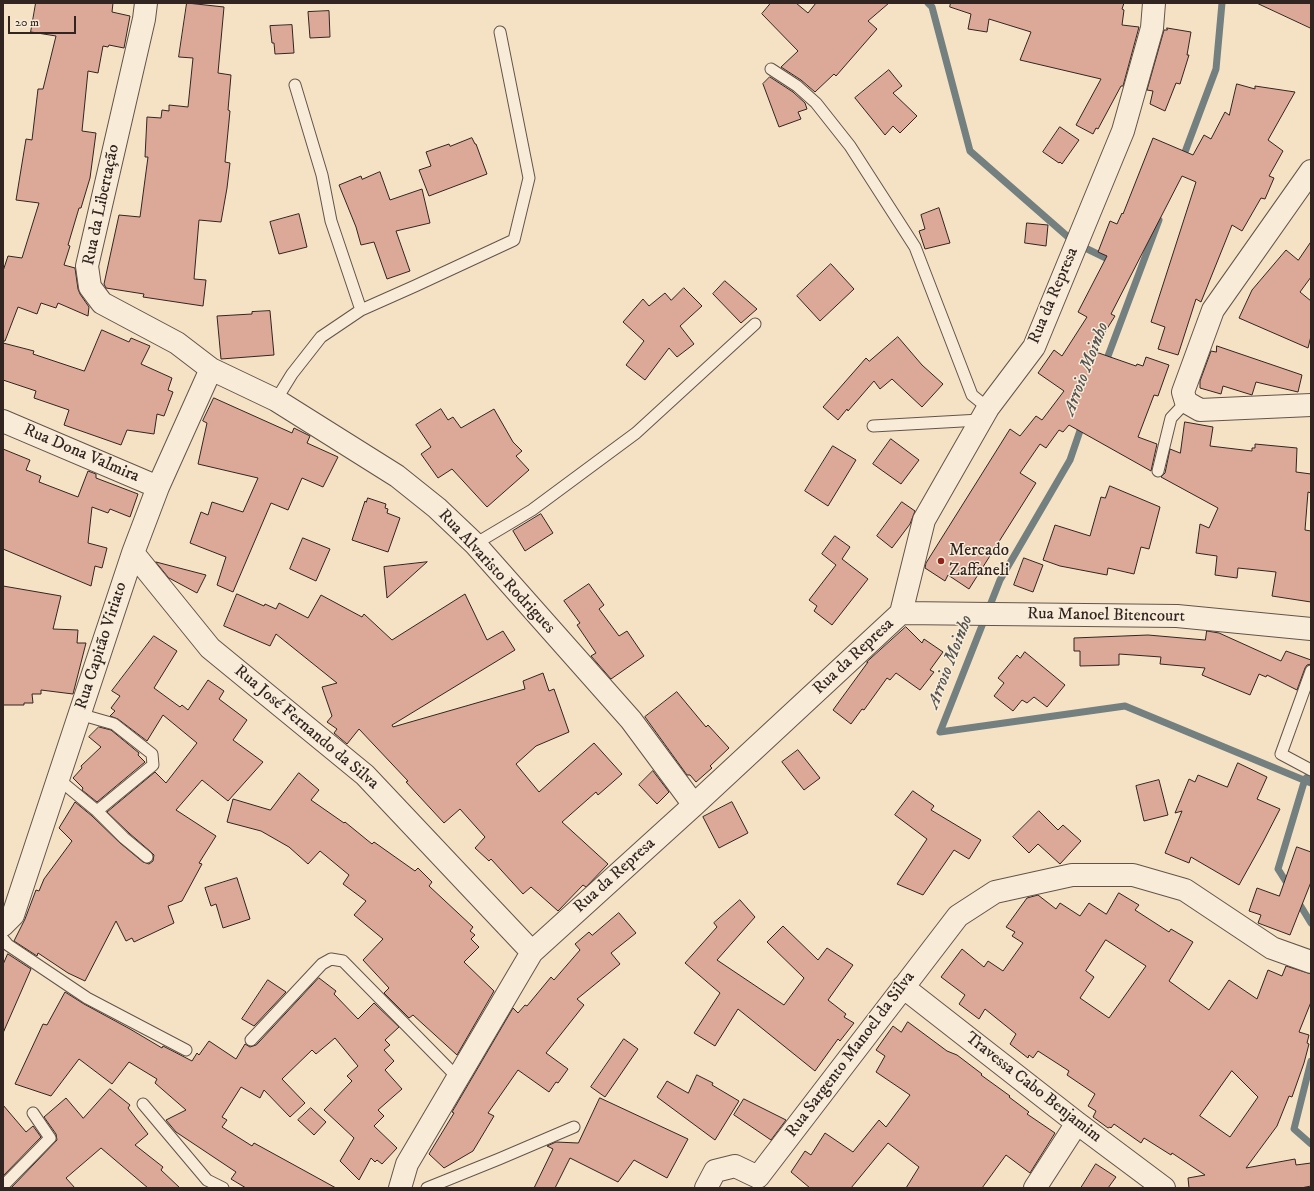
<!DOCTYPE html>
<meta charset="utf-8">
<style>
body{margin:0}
#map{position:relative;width:1314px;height:1191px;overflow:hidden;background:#f5e2c5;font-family:"IM FELL DW Pica",serif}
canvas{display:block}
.frame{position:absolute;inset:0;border:4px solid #322521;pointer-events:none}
.scale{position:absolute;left:8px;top:16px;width:68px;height:18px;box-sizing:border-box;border:2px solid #322521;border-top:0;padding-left:5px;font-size:12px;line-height:14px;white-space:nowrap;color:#322521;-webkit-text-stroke:3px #f8ecd9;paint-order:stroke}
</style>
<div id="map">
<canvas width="1314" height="1191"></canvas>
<div class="frame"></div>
<div class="scale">20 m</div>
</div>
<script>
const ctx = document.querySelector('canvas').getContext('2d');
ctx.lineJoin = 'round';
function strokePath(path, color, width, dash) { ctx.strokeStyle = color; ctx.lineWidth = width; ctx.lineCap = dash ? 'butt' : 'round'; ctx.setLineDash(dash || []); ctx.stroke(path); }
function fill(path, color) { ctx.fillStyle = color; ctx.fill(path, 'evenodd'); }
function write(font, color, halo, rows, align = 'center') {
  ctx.font = font + ' "IM FELL DW Pica",serif'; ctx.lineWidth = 3; ctx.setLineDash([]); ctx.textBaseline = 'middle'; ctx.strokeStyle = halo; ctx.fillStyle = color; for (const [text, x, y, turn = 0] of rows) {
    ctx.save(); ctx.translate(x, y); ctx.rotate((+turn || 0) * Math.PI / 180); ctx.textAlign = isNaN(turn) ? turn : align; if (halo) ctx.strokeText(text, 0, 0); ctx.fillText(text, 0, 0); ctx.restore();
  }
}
strokePath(new Path2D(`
 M928 3 932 7 970 151 1075 243 1114 262
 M1182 160 1216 69 1222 3
 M1105 364 1159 220
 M1083 422 1070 460 1000 580 940 732 1125 706 1311 783
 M1290 888 1278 869 1305 779 1311 774
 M1297 900 1311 923
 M1311 1061 1294 1129 1311 1144`), '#73807f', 7);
const building = new Path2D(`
 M36 3H113L112 12 130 16 124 48 109 45 108 47 103 46 98 73 88 71 82 131 96 133 90 178 81 208H79L68 245 70 246 64 265 75 268 78 289 80 294 89 307 88 316 58 303 56 308 41 303 37 314 18 307 5 341H3V271L8 256 22 258 39 203 16 200 26 139 32 140 38 89H43L56 36 31 32Z
 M187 3 224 7 218 73 231 75 228 110 230 111 225 162 230 163 227 188 221 222 199 220 194 279 206 280 203 306 143 297 144 294 106 288 104 284 119 215 140 217 148 157H145L147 117 161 118 162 110 169 111V105L188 107 193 58 179 57Z
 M771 3H796L808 13 816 3H889L868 21 877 29 836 76 834 74 815 92 801 80 781 67 798 51 762 14Z
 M951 3H1124L1122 9 1124 10 1122 25 1139 27 1123 86H1121L1098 129 1096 128 1093 134 1076 125 1101 79 1020 60 1031 32 989 19 987 32 968 29 971 14 950 7Z
 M1257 3H1311V28Z
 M329 11 330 37 310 38 308 12Z
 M292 25 294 53 275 54 274 43H272L270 26Z
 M1167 28 1191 32 1187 55H1189L1180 84 1176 83 1165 111 1150 104 1153 91 1147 90 1164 30H1167Z
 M889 70 902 86 893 93 917 116 900 133 893 126 885 135 855 98Z
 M770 77 793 92 805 103 807 109 798 112 801 119 779 127 763 84Z
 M1237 84 1255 89V86L1295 92 1268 140 1283 151 1269 176 1274 178 1265 199 1261 198 1242 231 1232 225 1201 302 1196 299 1178 355 1158 349 1165 327 1151 322 1196 182 1182 176 1111 314 1115 316 1093 351 1136 366 1137 364 1143 366 1146 357 1169 365 1158 396 1154 395 1138 437 1157 444 1151 471 1069 425 1063 432 1059 430 1046 448 1040 444 1020 473 1036 483 969 589 948 575 945 581 925 568 926 563 1010 429 1020 436 1036 416 1042 420 1064 391 1038 373 1054 350 1062 356 1087 317 1078 312 1107 256 1098 252 1110 221 1117 224 1122 213 1123 214 1153 138 1193 155 1204 135 1211 139 1225 112 1229 115Z
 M1060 127 1079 140 1062 164 1060 162 1059 163 1043 152Z
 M472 138 475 144H476L487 174 429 196 419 170 431 166 426 152 449 144 450 146Z
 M380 172 390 200 422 189 430 223 396 231 410 271 387 279 374 242 361 245 356 227 339 185 361 176 362 179Z
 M939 208 950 243 925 249 919 231 925 229 921 215Z
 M299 214 307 247 279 254 270 222Z
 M1027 223 1048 225 1046 246 1025 243Z
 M1311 242V277L1300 292 1311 301V336L1308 348 1239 318 1252 290 1286 250 1298 260Z
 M831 264 854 289 820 321 797 296Z
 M725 281 757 309 741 323 713 294Z
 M684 288 702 306 680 326 694 344 677 357 669 348 645 380 626 365 644 341 623 322 643 299 649 306 665 293 671 300Z
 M270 311 274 355 221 359 217 316 252 314V312Z
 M102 330 129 342 131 338 150 346 141 364 172 378 168 390 173 392 164 416 157 414 154 434 127 430 121 445 64 425 69 410 34 398 36 391 3 380V343L34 351 33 354 84 371Z
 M898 337 922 365 943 384 922 407 892 379 880 389 874 381 848 411 847 409 838 420 823 407 866 358 869 361Z
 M1217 346 1302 375 1298 392 1256 382 1252 395 1223 386 1221 394 1200 388V381L1211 351 1216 352Z
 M214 398 292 433 294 428 310 436 307 443 338 457 323 487 302 478 288 510 271 503 233 592 217 585 226 557 190 543 201 512 208 515 212 502 243 512 258 478 198 464 207 423 203 421Z
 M441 409 448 420 453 417 461 428 494 409 513 442 522 451 516 456 529 470 487 507 452 469 438 478 421 454 431 447 416 425Z
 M1185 422 1213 427 1210 446 1252 451V448H1255V444L1297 448 1296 472 1311 474V493L1308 492 1305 530 1311 531V602L1272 596 1276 572 1238 568 1237 578 1215 575 1217 556 1196 553 1200 524 1209 528 1218 508 1161 477 1165 473 1170 449 1180 453Z
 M891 439 919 460 901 484 873 464Z
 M833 446 856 460 828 506 805 491Z
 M3 449 30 460 26 470 41 476 39 482 78 497 88 471 96 474V478L138 494 130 517 110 509 108 513 92 507 88 543 107 548 102 568 95 566 91 586 3 549Z
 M1110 486 1160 507 1149 549 1141 547 1134 574 1108 568 1107 575 1060 566 1043 560 1055 525 1090 536 1101 497 1105 498Z
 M368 498 386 504 385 508 388 509 387 513 400 518 388 552 352 540 365 501 366 502Z
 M902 502 915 511 910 524 892 548 877 536Z
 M541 514 553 533 525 551 513 531Z
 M835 536 850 547 842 559 868 579 832 625 814 611 817 606 809 600 836 565 822 554Z
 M303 538 330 549 316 581 290 569Z
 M1024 558 1043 565 1033 592 1014 585Z
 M156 562 206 575 197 593 169 578Z
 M427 562 387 598 384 567Z
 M589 584 604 605 599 609 619 636 627 631 644 656 611 679 591 656 596 653 577 625 580 623 564 601Z
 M3 586 61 596 53 629 78 630 77 643H86L73 694 41 690V694H32L33 703H24V705H3Z
 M237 594 264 606 265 604 276 609 279 603 308 618 321 595 362 617 364 614 392 640 465 594 487 640 503 631 515 650 392 725 393 727 525 689 523 681 543 673 549 691 554 689 569 732 536 746 516 764 539 792 594 743 622 774 598 795 596 792 562 822 608 864 586 887 583 885 558 911 531 887 523 894 491 859 489 861 475 848 485 837 460 809 444 823 406 782 408 781 359 729 347 744 334 733 337 729 327 722 332 716 322 687 337 683 276 634 270 646 224 626Z
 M906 627 922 643 924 639 943 652 930 670 934 672 920 690 896 673 890 680 887 678 864 710 862 709 851 724 833 710 868 662H867Z
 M1207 631 1219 633 1281 661 1286 651 1311 660V664L1307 665 1305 668 1297 690 1267 675 1266 677 1259 674 1250 695 1202 675 1205 668 1160 664 1161 657 1119 654V665L1080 666V651H1074V638L1148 635 1205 640Z
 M154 636 177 651 154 688 180 707 182 705 188 710 208 680 224 691 219 699 247 720 233 740 263 762 228 801 202 780 176 810 216 836 199 863 202 864 182 901 168 906 174 923 134 942 132 938 126 941 116 921 85 981 68 973 38 953 37 956 14 941 25 919 36 890 39 891 44 879 72 841 59 828 75 802 92 816 120 843 143 862 149 864 153 861 154 855 151 852 129 833 107 812 155 772 166 783 197 743 163 715 147 741 118 719 110 716 115 711 111 708 120 696 112 691Z
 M1025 652 1065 685 1047 707 1034 697 1027 703 1022 700 1013 711 994 696 1004 683 998 678 1017 655 1020 658Z
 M677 692 706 727 708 725 729 748 710 766 712 768 696 782 690 775H687L645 717Z
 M99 727 111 730 139 753 138 755 145 762 97 802 82 790 83 788 73 778 82 768 81 766 101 747 89 737Z
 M798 750 820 778 804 790 782 762Z
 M1238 763 1267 777 1257 799 1280 809 1263 842 1239 885 1191 857 1189 863 1165 853 1182 811 1175 813 1189 779 1195 782 1198 775 1227 787Z
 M653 771 669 792 657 804 639 785Z
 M299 773 319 790 311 800 344 823 345 822 372 844 374 842 415 871 418 868 432 882 429 886 473 927 470 931 475 935 471 939 479 947 464 962 494 991 457 1055 413 1015 409 1018 384 993 389 988 363 960 383 939 354 915 366 901 343 884 349 875 320 851 308 864 289 847 261 831 227 822 233 799 270 810Z
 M1159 780 1168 815 1144 821 1136 786Z
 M913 791 933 805 934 806 931 810 981 840 969 859 954 850 923 895 897 884 927 839 895 815Z
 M732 802 748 833 719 848 703 817Z
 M1039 811 1058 830 1063 825 1081 841 1060 864 1038 844 1029 853 1013 837Z
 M1297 847 1311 852V882L1290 935 1258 923 1261 915 1249 911 1257 888 1279 896Z
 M237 878 250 919 223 928 216 904 211 906 205 888Z
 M1119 893 1139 905 1135 910 1169 932 1171 929 1193 942 1169 981 1209 1010 1229 980 1257 999 1268 970 1282 976 1286 966 1311 974V1002L1299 1032 1309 1035 1307 1043 1309 1044 1304 1063 1292 1097 1289 1096 1277 1126 1246 1168 1295 1159 1296 1165 1311 1163V1186L1301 1188H1189L1188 1178 1205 1175 1172 1153 1171 1155 1144 1138 1141 1143 1114 1124 1111 1128 1110 1127 1108 1128 1093 1117 1096 1111 1088 1106 1095 1094 1067 1075 1069 1071 1038 1051 1033 1058 1029 1055 1028 1058 1010 1044 1016 1034 985 1009 979 1019 959 1004 965 995 941 977 962 949 984 967 988 961 1003 971 1023 943 1012 936 1015 932 1006 927 1027 898 1038 895 1056 909 1060 903 1080 916 1089 903 1106 914ZM1106 940 1146 966 1109 1018 1080 998 1094 977 1086 971ZM1232 1071 1258 1097 1230 1137 1200 1116Z
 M740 900 755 917 717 960 784 1005 804 978 767 942 783 926 818 960 827 948 853 965 828 1000 846 1014 844 1017 854 1023 840 1041 838 1039 815 1071 738 1009 715 1046 694 1033 720 993 685 963 717 927 714 923Z
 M619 913 636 933 611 953 620 964 577 999 584 1005 546 1053 568 1069 558 1083 556 1082 549 1092 518 1070 488 1113 494 1116 473 1151 444 1168 429 1154 454 1113 452 1112 513 1008 518 1013 525 1005 527 1006 551 977 554 980 580 950 575 944 589 932 592 935Z
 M8 954 31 969 3 1033V965Z
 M319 978 336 991 334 994 358 1019 374 1003 399 1027 385 1040 390 1045 384 1050 394 1061 385 1070 402 1089 378 1110 384 1116 374 1126 397 1148 382 1164 377 1160 375 1162 371 1158 359 1180 340 1161 354 1138 324 1110 352 1081 347 1076 358 1066 335 1038 316 1054 312 1050 282 1079 305 1103 290 1117 264 1090 260 1098 241 1087 222 1117 227 1120 222 1127 252 1146 254 1143 336 1188H246L231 1179 236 1172 176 1132 166 1120 186 1110 155 1083 157 1079 129 1062 112 1084 79 1059 51 1096 15 1084 43 1024 47 1025 65 992 84 1004 130 1029 162 1048 163 1046 192 1061 197 1053 199 1055 209 1041 236 1059 245 1044 250 1047 256 1045Z
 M268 980 286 992 254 1026 242 1019Z
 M908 1022 947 1051 957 1055 982 1074 981 1075 1010 1096 1009 1097 1029 1112 1027 1114 1055 1133 1030 1173 1006 1155 982 1188H906L919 1167 888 1143 851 1188H810L791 1172 805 1151 811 1155 825 1133 853 1152 879 1120 886 1127 910 1095 876 1072 885 1056 876 1050 893 1026 901 1032Z
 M624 1039 638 1049 605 1097 591 1087Z
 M697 1075 713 1083 712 1085 739 1101 715 1140 657 1097 667 1081 688 1093Z
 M110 1089 130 1105 128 1108 148 1134 135 1145 163 1167 161 1170 180 1188H148L101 1148 66 1178 75 1188H11L57 1140 56 1134 44 1117 66 1098 83 1118Z
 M600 1098 688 1139 667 1178 634 1160 618 1182 570 1158 555 1188H534L553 1149 547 1146 556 1142 578 1143Z
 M744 1099 786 1120 771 1140 734 1115Z
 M3 1105 26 1132 33 1126 41 1137 3 1176Z
 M311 1108 326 1122 314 1135 298 1120Z
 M1096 1164 1116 1177 1108 1188H1081Z`);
fill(building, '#dca898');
strokePath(building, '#322521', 1);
const lane = new Path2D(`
 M771 69 797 86 816 103 850 146 915 247 972 395 988 408
 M295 85 322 175 331 221 361 310
 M276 400 292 374 321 337 361 310 415 286 514 240 529 178 500 32
 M873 426 980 420
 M1158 471 1171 418 1186 402
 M475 544 532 510 636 433 755 324
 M1311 671 1281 754 1311 770
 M79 714 114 724 152 754 153 765 97 811
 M57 778 97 811 124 838 147 857
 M3 939 8 945 87 998 186 1050
 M251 1040 322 964 331 959 343 961 458 1078
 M143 1104 207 1180 223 1188
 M3 1186 50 1138 33 1113
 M427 1188 499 1159 574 1127`);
const street = new Path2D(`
 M146 3 144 19 87 266 90 287 102 303 177 343 211 369 276 400 397 476 437 508 475 544 631 720 694 805
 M1311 171 1213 310 1183 392 1186 402 1200 410 1311 405
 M3 421 158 487
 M133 553 210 648 365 775 532 952
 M901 613 1177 616 1311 629
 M3 925 13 915 133 553 158 487 211 369
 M903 987 1077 1123 1164 1188
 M400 1188 407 1164 532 952 694 805 901 613 924 520 988 408 1034 347 1123 131 1152 28 1154 3
 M706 1188 715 1171 735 1166 758 1177 958 916 995 892 1072 875H1133L1185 890 1272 948 1311 962
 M1035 1188 1077 1123`);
strokePath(lane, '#63544a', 13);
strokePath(street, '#63544a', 24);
strokePath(lane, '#f8ecd9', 11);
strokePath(street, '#f8ecd9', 22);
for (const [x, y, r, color] of [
 [941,561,4,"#8f2418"]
]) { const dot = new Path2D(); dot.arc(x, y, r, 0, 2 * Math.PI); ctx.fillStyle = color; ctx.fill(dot); strokePath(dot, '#f8ecd9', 1.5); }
write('17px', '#322521', '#f8ecd9', [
 ["Rua da Libertação",102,205,-78],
 ["Rua da Represa",1054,296,-67],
 ["Rua Dona Valmira",81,454,23],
 ["Rua Alvaristo Rodrigues",496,572,47],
 ["Rua Manoel Bitencourt",1106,616,1],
 ["Rua Capitão Viriato",102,646,-72],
 ["Rua da Represa",854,657,-43],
 ["Rua José Fernando da Silva",306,728,40],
 ["Rua da Represa",615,876,-42],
 ["Rua Sargento Manoel da Silva",851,1055,-53],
 ["Travessa Cabo Benjamim",1033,1088,38]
]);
write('17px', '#322521', '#f8ecd9', [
 ["Mercado",949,551],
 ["Zaffaneli",949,571]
], 'left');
write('italic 18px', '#535250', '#f8ecd9', [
 ["Arroio Moinho",1087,369,-69],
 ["Arroio Moinho",951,662,-69]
]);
</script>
